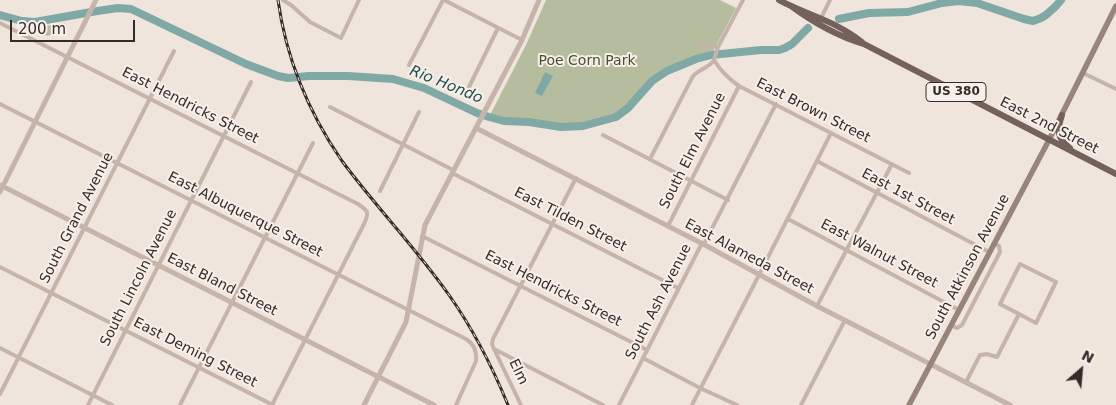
<!DOCTYPE html>
<style>
body{margin:0}
#map{position:relative;width:1116px;height:405px;overflow:hidden;background:#efe5dd;font-family:"DejaVu Sans",sans-serif}
canvas{display:block}
.north{position:absolute;left:1056px;top:345px;width:50px;height:50px;-webkit-text-stroke:4px #f7efe9;paint-order:stroke;rotate:27deg;font-size:14px;font-weight:700;line-height:20px;text-align:center;color:#352b29}
.north::after{content:'';display:block;margin:auto;width:18px;height:22px;background:#352b29;clip-path:polygon(50% 0,100% 100%,50% 72%,0 100%)}
.scale{position:absolute;left:10px;top:20px;width:125px;height:22px;box-sizing:border-box;border:2px solid #352b29;border-top:0;padding-left:6px;font-size:15px;line-height:18px;white-space:nowrap;color:#352b29;-webkit-text-stroke:4px #f7efe9;paint-order:stroke}
</style>
<div id="map">
<canvas width="1116" height="405"></canvas>
<div class="north">N</div>
<div class="scale">200 m</div>
</div>
<script>
const ctx = document.querySelector('canvas').getContext('2d');
ctx.lineJoin = 'round';
function fill(path, color) { ctx.fillStyle = color; ctx.fill(path, 'evenodd'); }
function strokePath(path, color, width, dash) { ctx.strokeStyle = color; ctx.lineWidth = width; ctx.lineCap = dash ? 'butt' : 'round'; ctx.setLineDash(dash || []); ctx.stroke(path); }
function write(font, color, halo, rows, align = 'center') {
  ctx.font = font + ' "DejaVu Sans",sans-serif'; ctx.lineWidth = 4; ctx.setLineDash([]); ctx.textBaseline = 'middle'; ctx.strokeStyle = halo; ctx.fillStyle = color; for (const [text, x, y, turn = 0] of rows) {
    ctx.save(); ctx.translate(x, y); ctx.rotate((+turn || 0) * Math.PI / 180); ctx.textAlign = isNaN(turn) ? turn : align; if (halo) ctx.strokeText(text, 0, 0); ctx.fillText(text, 0, 0); ctx.restore();
  }
}
fill(new Path2D(`
 M546 0H720L736 8 711 55C691 60 668 67 652 81 642 90 635 103 624 112 609 123 579 129 561 127 550 126 539 123 527 122 514 121 502 120 489 117L526 45Z
 M65 23 66 32 46 36 44 26Z`), '#b6bd9f');
fill(new Path2D(`
 M545 72 553 76 542 96 535 93Z`), '#80a9a6');
strokePath(new Path2D(`
 M0 15 22 21 35 22 97 11 118 8 131 9 246 64 278 76 288 78 309 76H348L393 79 424 88 477 113 489 117 504 121 529 122 561 127 583 126 616 117 628 108 652 81 667 71 696 59 711 55 761 50H779L785 48 792 44 808 28
 M839 19 869 13 908 12 942 3 959 1 977 3 1024 19 1033 21 1041 18 1046 15 1056 6 1061 0`), '#80a9a6', 8);
strokePath(new Path2D(`
 M283 0 291 5 310 22 341 38 359 0
 M444 0 522 40
 M820 20 830 0
 M0 23 358 204C369 211 369 213 364 224L272 405
 M696 43 718 47
 M714 60C720 70 729 79 739 86L909 173
 M714 60 718 47 743 0
 M409 65 443 0
 M1083 73 1116 89
 M469 87 498 28
 M0 104 466 339C474 344 477 352 476 361L456 405
 M330 107 453 170
 M603 135 728 200
 M650 159 693 76C699 69 709 68 714 60
 M817 161 989 252
 M452 173 678 288
 M380 191 419 112
 M788 219 959 310
 M668 226 739 86
 M422 236 647 350
 M1020 264 1056 282 1036 323 1000 304Z
 M0 267 273 405
 M817 306 892 164
 M951 325 957 328 962 325 1000 252 999 246 994 243
 M0 348 112 405
 M494 349 603 405
 M643 358 700 388 737 405
 M966 382 980 355 987 354 997 357 1019 314
 M0 394 174 51
 M88 405 251 82
 M180 405 313 143
 M521 405 494 349 492 344 493 339 576 178
 M619 405 701 245 705 242 776 104
 M692 405 759 275 831 133
 M801 405 845 320`), '#c6b4ab', 4);
strokePath(new Path2D(`
 M476 128 703 244 817 306 1010 405
 M0 185 434 405
 M0 192 96 0
 M364 405 406 322 425 225 522 40 539 0`), '#c6b4ab', 5);
strokePath(new Path2D(`
 M909 405 1049 140 1116 6`), '#99847c', 5.5);
strokePath(new Path2D(`
 M779 0C807 15 836 21 862 42
 M791 6C814 23 837 36 864 44L1116 174
 M1062 115C1057 131 1056 137 1070 148`), '#75615c', 6);
const rail = new Path2D(`
 M278 0C286 58 309 113 342 161 376 207 416 248 449 295 473 329 492 366 508 405`);
strokePath(rail, '#352b29', 3);
strokePath(rail, '#f7efe9', 1, [4]);
for (const [x, y, w] of [
 [956,92,60]
]) { const box = new Path2D(); box.roundRect(x - w / 2, y - 9.5, w, 19, 4); ctx.fillStyle = '#f7efe9'; ctx.fill(box); strokePath(box, '#352b29', 1); }
write('bold 12px', '#352b29', null, [
 ["US 380",956,92]
]);
write('14px', '#485030', '#f7efe9', [
 ["Poe Corn Park",587,61]
]);
write('14px', '#352b29', '#f7efe9', [
 ["East Hendricks Street",190,106,27],
 ["East Brown Street",813,111,27],
 ["East 2nd Street",1049,126,27],
 ["South Elm Avenue",693,151,-63],
 ["East 1st Street",908,197,28],
 ["East Albuquerque Street",245,215,27],
 ["South Grand Avenue",77,218,-63],
 ["East Tilden Street",570,220,27],
 ["East Walnut Street",879,254,28],
 ["East Alameda Street",749,257,28],
 ["South Atkinson Avenue",968,267,-62],
 ["South Lincoln Avenue",139,278,-63],
 ["East Bland Street",222,285,27],
 ["East Hendricks Street",553,289,27],
 ["South Ash Avenue",659,302,-63],
 ["East Deming Street",195,353,27],
 ["Elm",518,372,64]
]);
write('italic 15px', '#23514f', '#f7efe9', [
 ["Rio Hondo",446,85,22]
]);
</script>
